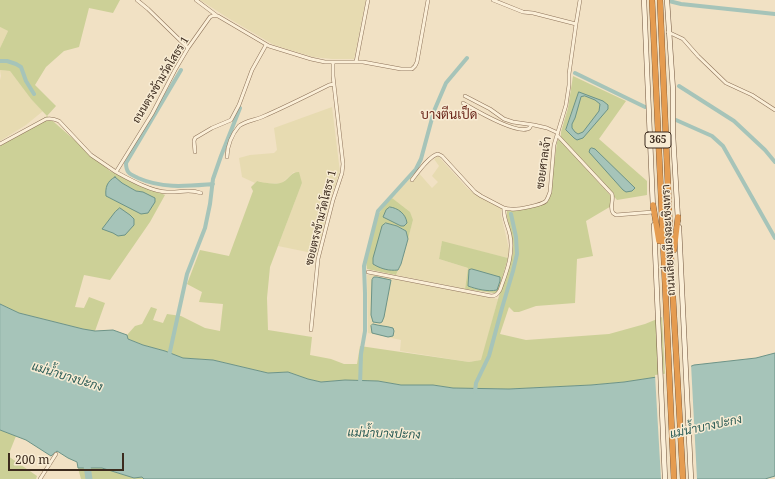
<!DOCTYPE html>
<meta charset="utf-8">
<style>
body{margin:0}
#map{position:relative;width:775px;height:479px;overflow:hidden;background:#f1e1c4;font-family:"Noto Serif",serif}
canvas{display:block}
.scale{position:absolute;left:8px;top:453px;width:116px;height:18px;box-sizing:border-box;border:2px solid #3c2b1e;border-top:0;padding-left:5px;font-size:12px;line-height:14px;white-space:nowrap;color:#3c2b1e;-webkit-text-stroke:3px #f8ecd4;paint-order:stroke}
</style>
<div id="map">
<canvas width="775" height="479"></canvas>
<div class="scale">200 m</div>
</div>
<script>
const ctx = document.querySelector('canvas').getContext('2d');
ctx.lineJoin = 'round';
function fill(path, color) { ctx.fillStyle = color; ctx.fill(path, 'evenodd'); }
function strokePath(path, color, width, dash) { ctx.strokeStyle = color; ctx.lineWidth = width; ctx.lineCap = dash ? 'butt' : 'round'; ctx.setLineDash(dash || []); ctx.stroke(path); }
function write(font, color, halo, rows, align = 'center') {
  ctx.font = font + ' "Noto Serif",Sarabun,serif'; ctx.lineWidth = 3; ctx.setLineDash([]); ctx.textBaseline = 'middle'; ctx.strokeStyle = halo; ctx.fillStyle = color; for (const [text, x, y, turn = 0] of rows) {
    ctx.save(); ctx.translate(x, y); ctx.rotate((+turn || 0) * Math.PI / 180); ctx.textAlign = isNaN(turn) ? turn : align; if (halo) ctx.strokeText(text, 0, 0); ctx.fillText(text, 0, 0); ctx.restore();
  }
}
fill(new Path2D(`
 M200 0H366L354 59H332L313 57 274 45 228 18Z
 M0 27 8 31 0 48Z
 M0 70 10 71 31 99 43 111 26 125 0 141V80L1 76Z
 M332 107 340 172 332 194 317 254 278 246 302 183 294 172 282 183H265L257 181 255 183 242 177 239 158 250 155 274 153 277 150 274 128Z
 M438 156 468 189 502 209 501 215 509 249 508 258 442 242 439 259 468 268 465 289 396 275 401 264 413 220 392 198 417 171 432 188 438 182 432 176 439 166 434 159Z
 M367 275H373L498 299 482 360 469 362 400 351 401 340 368 333Z`), '#e7dbb1');
fill(new Path2D(`
 M0 0H120L113 13 89 8 79 47 64 51 46 67 35 85 56 106 47 116 110 171 165 195 150 222 110 280 84 275 75 307 84 308 89 297 105 303 95 331 83 329 19 313 0 304V146L47 116 31 99 10 71 0 70V48L8 31 0 27ZM122 183 136 191 143 192 105 190Z
 M573 76 626 101 599 139 647 181V195L617 200 561 137V132L568 108Z
 M559 139 610 195 613 205 586 221 593 256 577 259 575 303 536 306 519 312H514L509 307 500 334 526 340 609 334 645 324 662 317 665 376 624 382 591 385 509 389 453 388 433 385H401L378 381 345 380 321 382 308 379 288 372 268 373 213 360 183 358 165 351 143 345 128 339 127 335 135 326 142 324 151 307 157 309 153 320 163 323 167 314 181 316 205 328 220 331 223 304 199 302 202 292 187 284 200 250 229 256 253 191 251 187 257 181C264 183 277 185 283 182 290 178 291 172 299 172L302 183 270 267 267 298 268 330 312 337 310 355 331 359 344 364H357L360 346 469 362 481 360 498 299 513 253 507 217V211L534 207 548 201 550 195 557 142Z
 M392 198 410 212 413 220 408 239 406 231 397 226 386 223 380 268 394 270H398L396 275 367 269 366 262 377 216 385 205Z
 M442 241 508 258 499 289 497 293H494L465 289 468 268 439 259ZM469 271 493 291 474 288 468 286Z
 M0 430 16 436 8 456 37 476 36 479H0Z
 M78 468H102L134 478 142 477 144 479H81Z`), '#ccd097');
const water = new Path2D(`
 M579 92 603 101 608 105V109L583 138 577 140 574 138 566 130ZM585 96 595 100 600 104 599 111 583 132 578 134 575 132 572 128V124L575 118 581 97Z
 M592 148 595 149 635 188 632 191 626 192 623 190 589 152 590 149Z
 M115 177 122 183 136 191 143 192 155 198V202L148 213 141 214 106 196C105 188 107 181 115 177Z
 M390 207C398 208 406 214 407 223L404 226H401L383 217 386 210Z
 M120 208 130 215 134 219V225L125 235 118 236 113 233 102 229 115 212Z
 M386 223 397 226 406 231 408 239 401 264 398 270C389 271 381 269 373 264V258L382 226Z
 M472 269 500 277V281L497 290C488 292 476 289 468 286L469 270Z
 M374 277H377L391 280 384 317 382 322 380 323 373 322 371 315 372 280Z
 M0 304 19 313 83 329 95 331 113 330 127 335 128 339 143 345 165 351 183 358 213 360 268 373 288 372 308 379 321 382 345 380 378 381 401 385H433L453 388 509 389 591 385 624 382 670 375 694 365 756 358 775 353V476L765 479H144L142 477 134 478 102 468H78L77 462 68 458 57 451 51 456 26 440 0 430Z
 M373 324C380 326 386 326 393 328L394 331 393 336 388 337 372 333 371 326Z`);
fill(water, '#a6c4b9');
strokePath(water, '#6c9387', 1);
fill(new Path2D(`
 M691 364 697 479H661L655 375 670 373Z`), '#f1e1c4');
strokePath(new Path2D(`
 M669 1 681 4 775 14
 M0 61H7L16 64 21 67 26 81 34 94
 M181 70 126 163C126 173 130 174 138 178 163 189 187 186 213 184
 M575 73 645 107
 M679 86 734 121 765 150 775 162
 M676 120 712 136 723 146 775 238
 M169 356 187 274 205 228 210 204 213 179 221 156 240 108
 M360 385 361 354 365 331V293L364 266 378 211 416 169 421 159 434 111 446 83 467 58
 M475 392 476 383 489 356 502 308 513 271 517 254 516 237 511 214`), '#a6c4b9', 4);
strokePath(new Path2D(`
 M86 459 89 479`), '#a6c4b9', 7);
const street = new Path2D(`
 M137 0 148 9 188 48
 M196 0 216 15
 M576 24 580 0
 M668 32 683 39 698 56 726 83 752 95 775 110
 M356 62 368 0
 M465 96 490 109 504 119 513 122 534 125 547 128 558 133
 M463 103C475 110 514 133 527 129 530 129 530 127 531 125
 M557 135 612 194C614 201 609 207 613 213L616 215 653 212
 M0 144 46 119C51 118 55 119 59 121L91 155 116 172 152 114 175 70 188 48 210 17C213 15 215 15 218 16L269 46 311 59 325 62H363L401 69H412L415 66 417 62 428 0
 M195 152 194 141 195 138 212 128 231 120 239 105 252 70 266 45
 M227 157C227 146 232 134 239 126 245 121 255 120 262 117 285 107 307 96 329 85L334 84
 M116 172C129 179 152 192 167 192 180 193 188 188 201 193
 M412 180C418 172 429 156 438 154L442 156 475 192 481 196 504 208C507 209 508 209 511 209 517 210 542 205 546 201 548 198 549 195 550 192L554 145 566 105 569 85V74L576 24 533 13 523 12 493 0
 M368 272 491 296C495 296 497 295 500 290 506 273 514 254 510 235 508 225 503 218 504 208
 M311 330 318 259 333 200 342 173 343 164 333 76V62
 M40 479 56 454`);
const secondary = new Path2D(`
 M644 0 653 208
 M667 0 673 90V135L678 220
 M654 225 665 479
 M679 227 691 479`);
const highway = new Path2D(`
 M652 0 674 479
 M660 0 672 280 683 479
 M653 205 659 241
 M674 250 678 217`);
strokePath(street, '#8d7259', 4);
strokePath(secondary, '#6f533c', 5.5);
strokePath(highway, '#5b402d', 6);
strokePath(street, '#fbefd8', 3);
strokePath(secondary, '#fbefd8', 4.5);
strokePath(highway, '#e59c50', 5.5);
for (const [x, y, w] of [
 [658,140,26]
]) { const box = new Path2D(); box.roundRect(x - w / 2, y - 8, w, 16, 3); ctx.fillStyle = '#f8ecd4'; ctx.fill(box); strokePath(box, '#3c2b1e', 1); }
write('bold 10px', '#3c2b1e', null, [
 ["365",658,140]
]);
write('11px', '#3c2b1e', '#f8ecd4', [
 ["ถนนตรงข้ามวัดโสธร 1",161,80,-59],
 ["ซอยศาลเจ้า",544,163,-82],
 ["ซอยตรงข้ามวัดโสธร 1",321,218,-76],
 ["ถนนเลี่ยงเมืองฉะเชิงเทรา",669,240,-93]
]);
write('italic 12px', '#2c5d57', '#f8ecd4', [
 ["แม่น้ำบางปะกง",67,377,17],
 ["แม่น้ำบางปะกง",706,427,-12],
 ["แม่น้ำบางปะกง",384,434,2]
]);
write('13px', '#6b271b', '#f8ecd4', [
 ["บางตีนเป็ด",449,115]
]);
</script>
